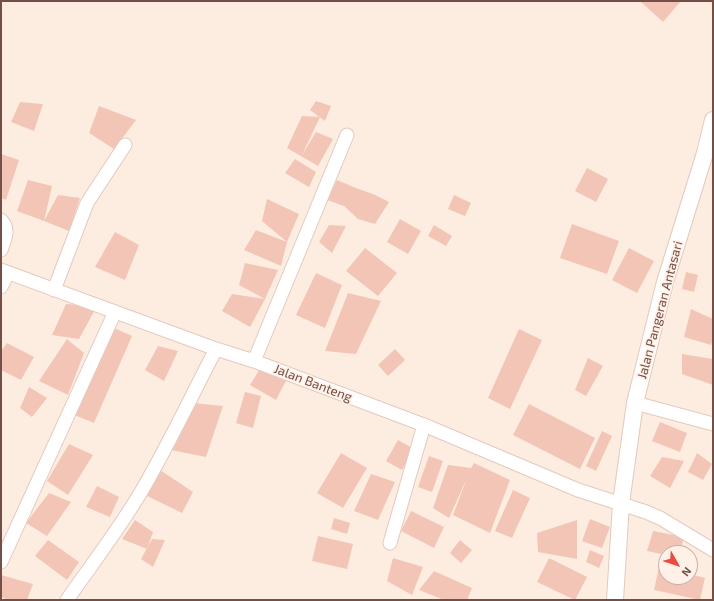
<!DOCTYPE html>
<style>
body{margin:0}
#map{position:relative;width:714px;height:601px;overflow:hidden;background:#fdede0;font-family:"Exo 2",sans-serif}
canvas{display:block}
.frame{position:absolute;inset:0;border:2px solid #744f47;pointer-events:none}
.north{position:absolute;left:658px;top:545px;width:40px;height:40px;box-sizing:border-box;background:#fff1e7;border:1px solid #c7b0a7;border-radius:50%;rotate:129deg;font-size:11px;font-weight:700;line-height:16px;text-align:center;color:#744f47}
.north::after{content:'';display:block;margin:auto;width:14px;height:18px;background:#eb4b41;clip-path:polygon(50% 0,100% 100%,50% 72%,0 100%)}
</style>
<div id="map">
<canvas width="714" height="601"></canvas>
<div class="frame"></div>
<div class="north">N</div>
</div>
<script>
const ctx = document.querySelector('canvas').getContext('2d');
ctx.lineJoin = 'round';
function fill(path, color) { ctx.fillStyle = color; ctx.fill(path, 'evenodd'); }
function strokePath(path, color, width, dash) { ctx.strokeStyle = color; ctx.lineWidth = width; ctx.lineCap = dash ? 'butt' : 'round'; ctx.setLineDash(dash || []); ctx.stroke(path); }
function write(font, color, halo, rows, align = 'center') {
  ctx.font = font + ' "Exo 2",sans-serif'; ctx.lineWidth = 3.5; ctx.setLineDash([]); ctx.textBaseline = 'middle'; ctx.strokeStyle = halo; ctx.fillStyle = color; for (const [text, x, y, turn = 0] of rows) {
    ctx.save(); ctx.translate(x, y); ctx.rotate((+turn || 0) * Math.PI / 180); ctx.textAlign = isNaN(turn) ? turn : align; if (halo) ctx.strokeText(text, 0, 0); ctx.fillText(text, 0, 0); ctx.restore();
  }
}
fill(new Path2D(`
 M642 1H681L663 22 641 2Z
 M316 101 331 106 325 121 310 110Z
 M20 102 43 104 34 131 11 122Z
 M99 106 136 120 114 149 89 133Z
 M302 116 320 117 302 155 316 132 333 139 318 166 287 148Z
 M1 154 19 160 6 200 1 198Z
 M295 159 316 172 309 187 285 173Z
 M587 168 608 179 596 202 575 191Z
 M28 180 52 186 44 221 58 195 80 198 69 231 44 221 17 211Z
 M337 180 356 188 373 194 389 202 375 224 358 219 344 206 327 200Z
 M454 195 471 203 465 216 448 209Z
 M267 199 299 214 287 242 262 221Z
 M400 219 421 231 408 254 387 242Z
 M572 224 619 241 607 274 560 258Z
 M329 225 346 226 332 253 319 242Z
 M434 225 452 236 446 246 428 236Z
 M256 230 287 242 281 266 244 250Z
 M115 232 139 245 125 280 95 267Z
 M365 248 397 273 378 296 346 271Z
 M629 248 654 261 637 293 612 280Z
 M245 263 278 270 265 299 239 285Z
 M686 272 698 275 694 292 682 289Z
 M316 273 342 285 325 328 296 315Z
 M348 293 381 301 356 354 325 351Z
 M232 294 265 299 250 327 222 311Z
 M66 304 97 306 79 339 52 335Z
 M691 309 713 319V339L711 345 684 337Z
 M112 327 132 336 94 423 72 414Z
 M519 329 542 340 510 409 488 398Z
 M67 339 84 353 68 395 39 381Z
 M7 343 34 357 21 380 1 370V351Z
 M158 346 178 351 164 381 145 370Z
 M395 349 405 360 388 376 378 365Z
 M682 354 713 359V385L682 374Z
 M588 358 603 366 586 396 575 390Z
 M261 367 286 381 276 400 250 385Z
 M29 387 47 398 32 417 20 408Z
 M245 392 261 396 253 428 236 423Z
 M193 403 223 406 206 457 171 450Z
 M529 404 595 438 580 469 513 435Z
 M660 422 687 433 680 452 652 441Z
 M602 431 612 436 596 471 586 466Z
 M398 440 414 449 402 470 386 461Z
 M69 444 93 455 68 495 47 481Z
 M341 453 367 468 343 508 317 493Z
 M697 453 712 464 703 480 688 472Z
 M429 456 443 461 432 492 418 487Z
 M662 457 684 461 670 488 650 476Z
 M474 463 510 480 490 533 453 515 467 478 449 518 433 508 448 465 471 468Z
 M160 470 193 492 182 513 145 495Z
 M371 474 395 482 378 520 354 511Z
 M97 486 119 497 110 517 86 507Z
 M513 490 530 498 512 538 495 531Z
 M49 493 71 502 47 536 26 523Z
 M411 511 444 527 434 548 401 531Z
 M334 518 350 523 347 534 331 529Z
 M590 519 610 527 602 548 582 541Z
 M135 520 153 532 147 549 122 539Z
 M577 520V559L538 552 537 533Z
 M653 531 684 537 680 553H666V555L647 551Z
 M318 536 353 544 347 569 312 561Z
 M152 539 165 540 153 567 141 559Z
 M48 540 79 562 67 580 35 556Z
 M460 540 472 550 461 563 450 553Z
 M590 550 604 556 599 568 586 562Z
 M393 558 423 567 412 595 387 581Z
 M549 558 587 577 575 600 537 582Z
 M659 567 666 569V577H690V574L705 578 700 600 654 590Z
 M434 571 472 588 467 600H444L419 590Z
 M1 575 33 584 27 600H9L1 597Z`), '#f3c5b7');
const minor = new Path2D(`
 M1 220C10 229 5 239 1 250
 M1 270 216 349 254 361 424 425 578 490 646 512 660 518 713 550
 M1 287 8 273
 M54 290 87 203 125 145
 M254 361 347 135
 M635 403 713 424
 M390 543 424 425
 M1 562 115 312
 M67 600C92 564 119 529 141 492 168 446 191 397 216 349`);
const tertiary = new Path2D(`
 M615 600 621 503 635 403 665 282 705 153 713 120`);
strokePath(minor, '#e3c9bf', 15);
strokePath(tertiary, '#e3c9bf', 18);
strokePath(minor, '#fff', 13);
strokePath(tertiary, '#fff', 16);
write('13px', '#744f47', '#fff1e7', [
 ["Jalan Pangeran Antasari",660,310,-75],
 ["Jalan Banteng",313,383,21]
]);
</script>
